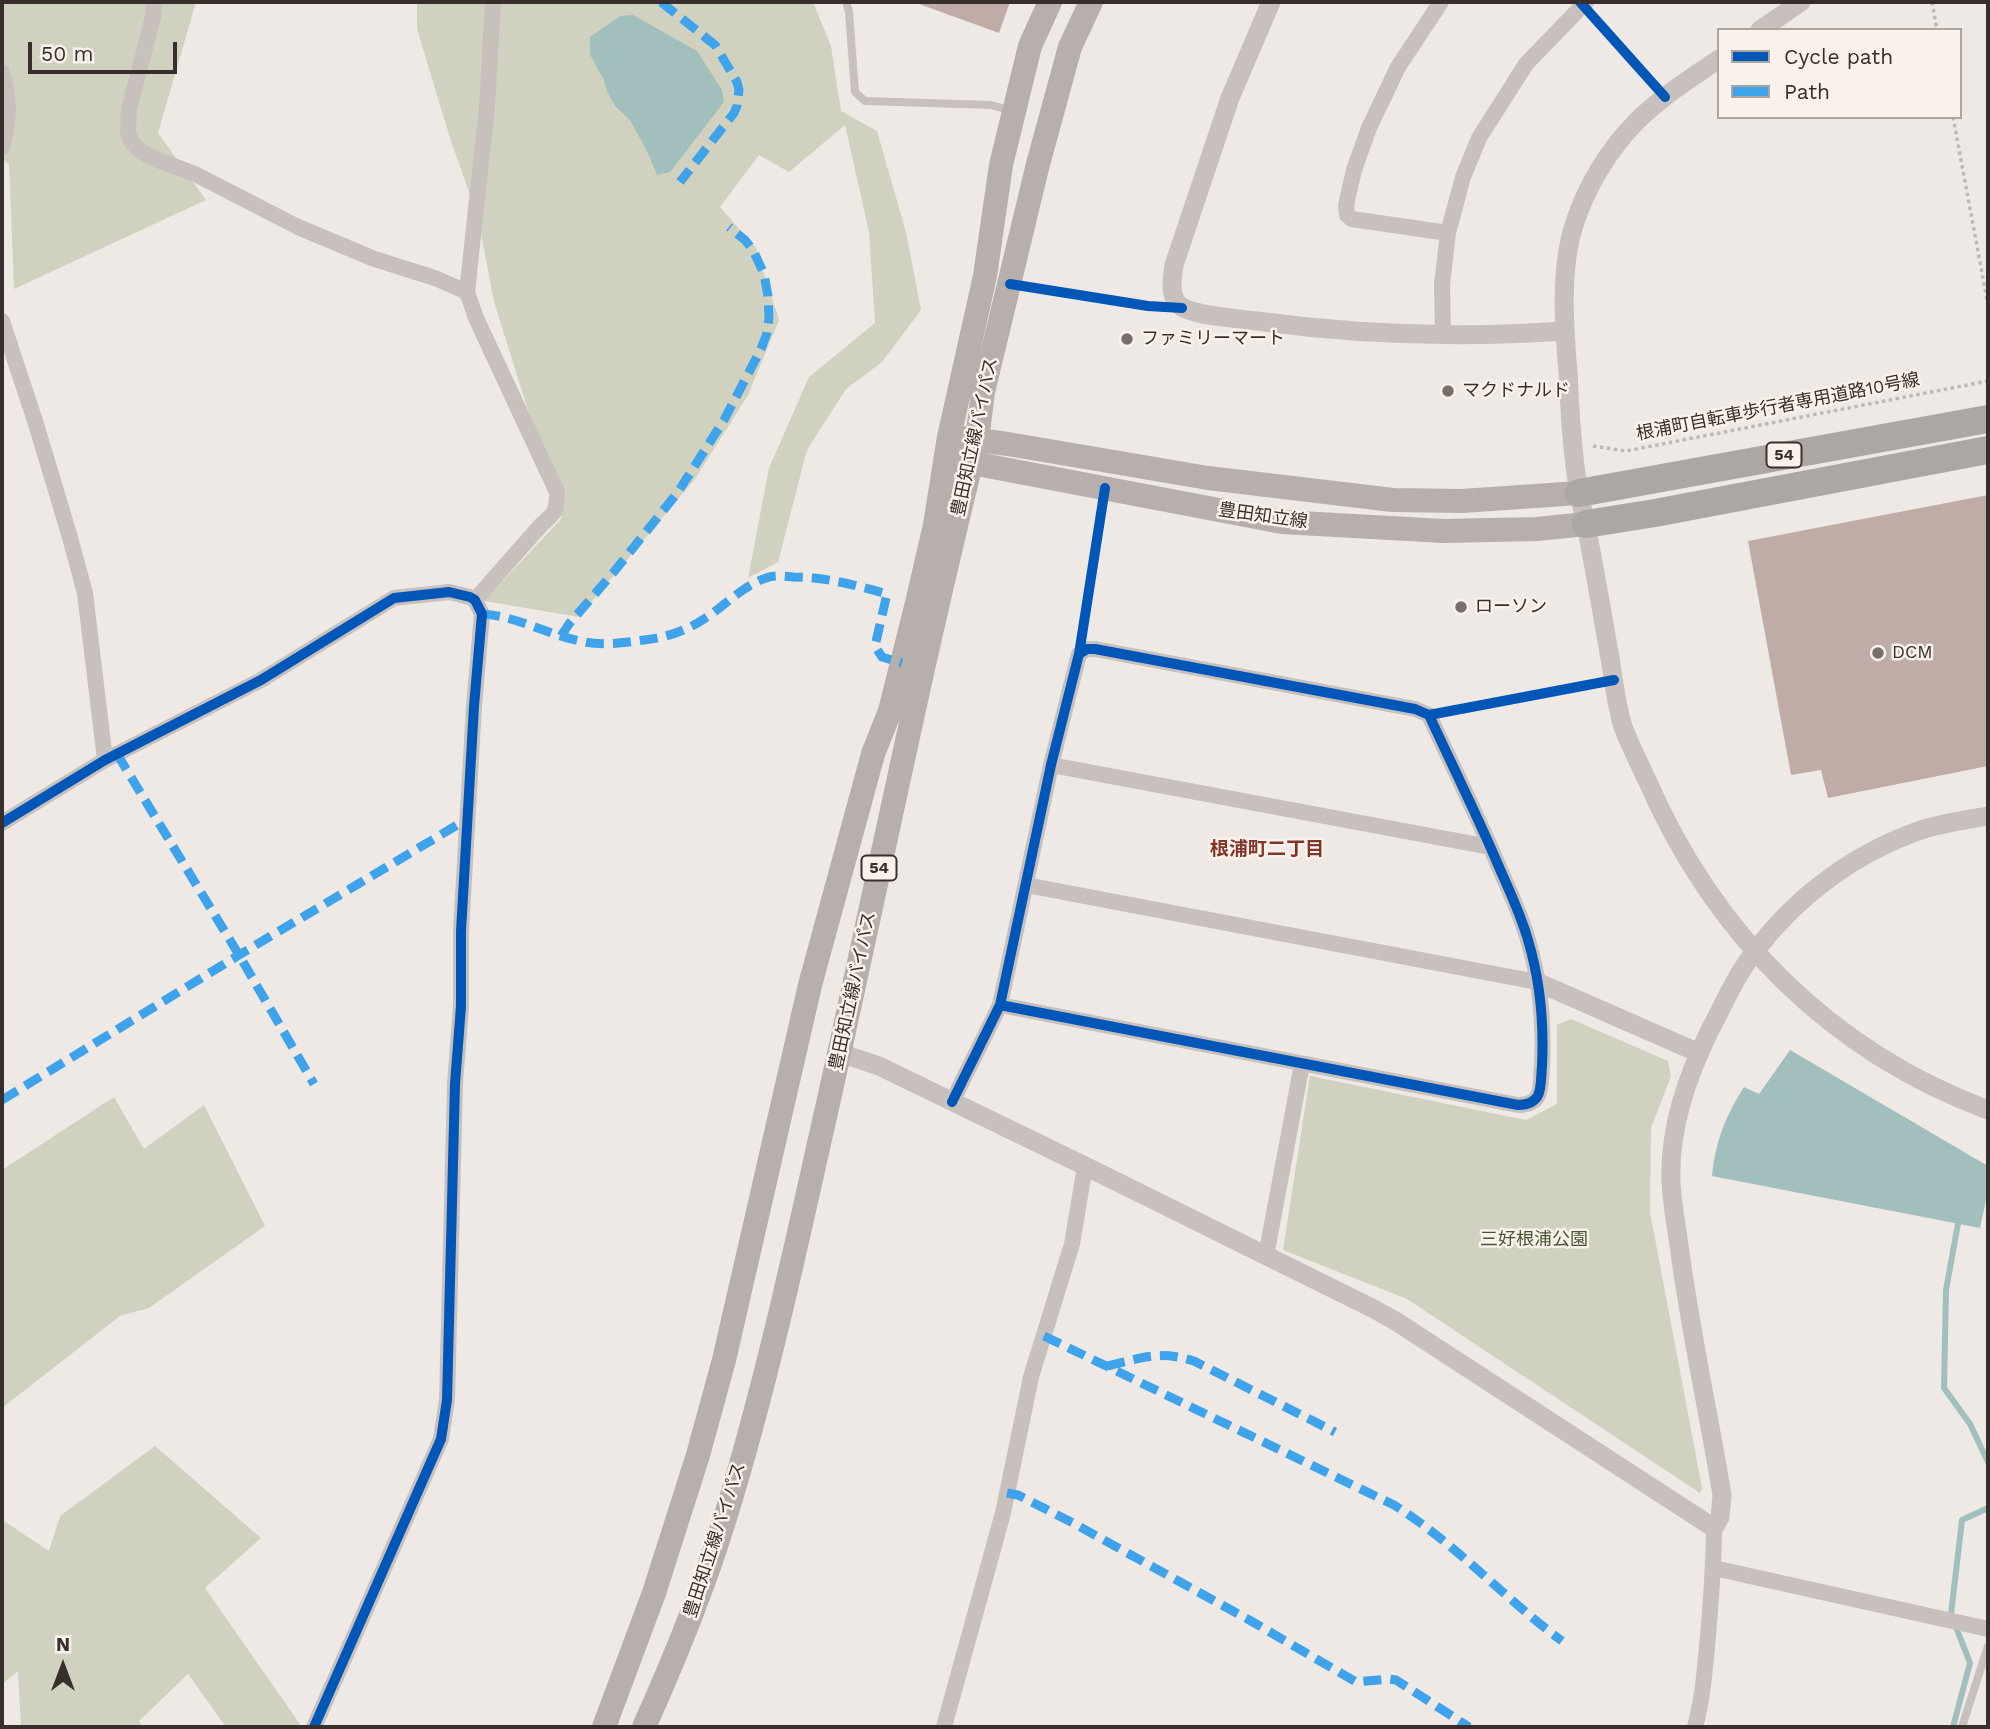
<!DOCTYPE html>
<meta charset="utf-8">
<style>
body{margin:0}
#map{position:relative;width:1990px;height:1729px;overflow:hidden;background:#eee9e4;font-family:"Work Sans",sans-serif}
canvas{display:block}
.frame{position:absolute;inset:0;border:4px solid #382e2b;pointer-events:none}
.legend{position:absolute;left:1717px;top:28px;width:245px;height:91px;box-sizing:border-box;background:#f9f2ec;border:2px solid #aca49f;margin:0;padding:9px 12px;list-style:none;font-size:21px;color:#382e2b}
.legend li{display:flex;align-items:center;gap:14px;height:35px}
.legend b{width:35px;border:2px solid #aca49f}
.north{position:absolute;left:28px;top:1631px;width:70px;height:70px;-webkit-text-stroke:5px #f9f2ec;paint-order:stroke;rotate:0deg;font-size:19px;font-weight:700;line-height:28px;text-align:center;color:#382e2b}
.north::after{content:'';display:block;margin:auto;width:24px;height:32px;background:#382e2b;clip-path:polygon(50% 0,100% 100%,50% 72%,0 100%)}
.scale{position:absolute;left:28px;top:42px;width:149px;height:32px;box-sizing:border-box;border:4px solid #382e2b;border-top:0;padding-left:9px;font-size:21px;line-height:24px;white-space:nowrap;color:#382e2b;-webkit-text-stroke:5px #f9f2ec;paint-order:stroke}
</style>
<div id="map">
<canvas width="1990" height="1729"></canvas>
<div class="frame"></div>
<ul class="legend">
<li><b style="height:9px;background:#0057b8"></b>Cycle path</li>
<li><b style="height:9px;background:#3fa3eb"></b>Path</li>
</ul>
<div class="north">N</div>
<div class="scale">50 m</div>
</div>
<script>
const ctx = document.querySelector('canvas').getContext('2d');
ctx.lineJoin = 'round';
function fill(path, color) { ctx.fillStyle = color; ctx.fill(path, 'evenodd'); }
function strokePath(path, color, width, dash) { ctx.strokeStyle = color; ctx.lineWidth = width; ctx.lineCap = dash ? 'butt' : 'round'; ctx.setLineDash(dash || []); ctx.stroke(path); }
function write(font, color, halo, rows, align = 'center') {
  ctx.font = font + ' "Work Sans","Noto Sans JP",sans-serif'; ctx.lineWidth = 5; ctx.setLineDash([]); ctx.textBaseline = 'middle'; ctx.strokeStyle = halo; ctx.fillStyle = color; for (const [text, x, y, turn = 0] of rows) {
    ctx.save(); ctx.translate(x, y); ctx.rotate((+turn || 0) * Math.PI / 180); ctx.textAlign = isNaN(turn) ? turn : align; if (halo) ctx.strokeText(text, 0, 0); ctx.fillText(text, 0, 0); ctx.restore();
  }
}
fill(new Path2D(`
 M2 2H196L158 133 206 200 14 289 9 164 2 159Z
 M417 2H813L831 46 841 111 877 131 906 232 921 310 882 362 846 389 807 450 778 562 748 578 769 468 809 377 875 323 869 232 845 125 789 172 759 155 720 207 756 248 779 320 748 395 695 479 579 617 484 601 561 519 562 500 528 410 494 302 478 218 450 138 417 29Z
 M1571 1019 1668 1061 1671 1076 1651 1128 1650 1212 1702 1488 1700 1493 1407 1299 1283 1250 1310 1076 1526 1120 1557 1104V1025Z
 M114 1097 144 1149 204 1105 265 1226 149 1308 120 1316 2 1408V1170Z
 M155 1446 261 1538 205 1588 302 1727H226L188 1674 139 1721 143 1727H21L18 1671 2 1684V1511L4 1521 49 1551 60 1516Z`), '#d0d2bf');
fill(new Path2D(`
 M633 15 697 51 722 90 724 102 670 172 657 175 648 153 630 120 615 106 607 91 603 78 590 55V37L620 16Z
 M1790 1050 1988 1166V1191L1980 1228 1712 1176C1715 1142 1726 1115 1744 1087L1759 1094Z`), '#a1bfbc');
strokePath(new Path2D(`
 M1959 1218 1946 1290 1944 1388 1970 1424 1988 1462
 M1953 1727 1970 1663 1951 1614 1962 1520 1988 1508`), '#a1bfbc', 6);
fill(new Path2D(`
 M919 2H1010L999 33 919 4Z
 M1988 495V766L1828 798 1821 770 1791 775 1748 541Z`), '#c0aca6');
strokePath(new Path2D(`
 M1932 2 1937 30
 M1594 17 1651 82
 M1953 117 1988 305
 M1030 287 1157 306
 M1593 446 1626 451 1988 381
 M1083 634 1102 511
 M1445 712 1595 683`), '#bfb9b5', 3.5, [3.5, 3.5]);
strokePath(new Path2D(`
 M846 2 849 12 855 92 865 101 991 105 1012 111
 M1962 1727 1988 1646`), '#c7c0bc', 8);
strokePath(new Path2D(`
 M154 2 153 17 129 109 128 133 131 141 139 150 155 159 195 174 298 227 372 258 435 278 467 292
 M1441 2 1398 67 1369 128 1354 170 1346 205 1347 215 1352 219 1448 233
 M2 72C11 105 9 115 2 148
 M2 321 36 424 69 534 85 593 105 760
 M1443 335 1442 284 1448 233 1463 177 1479 138 1526 64 1586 2
 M475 600 541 525C555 513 557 511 557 492L476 318 467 292 487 107 493 2
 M1051 765 1490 847
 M2 823 105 760 261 680 394 598 449 592 470 597 475 600 482 614 474 706 461 931V1006L455 1084 447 1400 441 1439 314 1727
 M1026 885 1537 982
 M952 1102 1000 1005 1051 765 1079 654 1087 649H1095L1415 709 1429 715C1451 763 1475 811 1496 860 1507 886 1520 912 1528 940 1540 980 1544 1025 1542 1066 1540 1087 1544 1104 1518 1105L1000 1005
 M1266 1256 1302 1064
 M1714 1568 1988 1629
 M944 1727 1003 1513 1031 1377 1072 1244 1085 1166
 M1695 1727C1703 1698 1705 1667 1708 1636 1711 1600 1714 1564 1714 1528`), '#c7c0bc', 16);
strokePath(new Path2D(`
 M1271 2 1230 98 1174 265C1172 279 1168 301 1184 308 1202 317 1237 318 1257 321 1359 335 1462 338 1565 331
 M1760 30 1801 2
 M1719 59C1691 78 1661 97 1637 121 1609 149 1586 187 1574 225 1560 269 1564 326 1568 372 1570 412 1572 453 1579 493 1581 504 1584 514 1586 525 1595 571 1603 618 1611 664 1614 685 1617 707 1623 727 1630 745 1639 763 1647 780 1714 934 1830 1051 1988 1110
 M1537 982 1699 1053
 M840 1053 879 1066 1085 1166 1374 1309 1397 1322 1714 1528 1720 1517 1722 1495C1709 1416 1692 1338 1681 1260 1678 1234 1672 1207 1671 1181 1669 1128 1688 1074 1711 1028 1725 1002 1737 973 1756 950 1798 895 1855 853 1921 830 1942 823 1966 820 1988 816`), '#c7c0bc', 19);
strokePath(new Path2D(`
 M962 438 1008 444 1208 478 1393 500 1462 501 1579 493
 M956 460 1282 522 1444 531 1537 529 1586 524
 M604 1727 654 1593 698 1455 724 1360 810 985 873 754 890 711 917 603 935 525 949 437 985 276 1001 165 1030 46 1050 2
 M644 1727C675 1658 704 1587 726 1515 764 1391 792 1265 820 1139 873 906 919 671 977 440L983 392 1038 164 1070 47 1091 2`), '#b6afab', 24);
strokePath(new Path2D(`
 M1579 493 1988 419
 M1586 524 1655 513 1988 450`), '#ada7a3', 28);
strokePath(new Path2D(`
 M661 2 715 45 737 82 739 90 737 106 734 113 680 182
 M482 614C516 616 546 634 580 641 600 646 623 643 644 640 664 638 686 631 704 619 725 606 742 586 766 578 774 575 784 576 793 577 826 577 855 585 887 594L875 646 882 657 902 663
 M561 636 569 624 613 573 678 492 724 420 761 349 767 333 769 318 768 296 764 274 753 250 745 240 729 227
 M117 754 239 955 314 1084
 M2 1100 239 955 464 821 469 820
 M1044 1336 1394 1505C1456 1544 1504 1598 1562 1641
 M1107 1366C1142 1358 1158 1350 1194 1361L1335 1432
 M1007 1493 1018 1495 1073 1523 1251 1621 1356 1682 1389 1679 1396 1680 1469 1727`), '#3fa3eb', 9, [18, 9]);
strokePath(new Path2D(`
 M1580 2 1665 97
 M1010 284 1148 306 1182 308
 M1079 654 1105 488
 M1429 715 1614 680
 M2 823 105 760 261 680 394 598 449 592 470 597 475 600 482 614 474 706 461 931V1006L455 1084 447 1400 441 1439 314 1727
 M952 1102 1000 1005 1051 765 1079 654 1087 649H1095L1415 709 1429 715C1451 763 1475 811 1496 860 1507 886 1520 912 1528 940 1540 980 1544 1025 1542 1066 1540 1087 1544 1104 1518 1105L1000 1005`), '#0057b8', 10);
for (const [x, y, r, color] of [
 [1127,339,7,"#786f6c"],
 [1448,391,7,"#786f6c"],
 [1461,607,7,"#786f6c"],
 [1878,653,7,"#786f6c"]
]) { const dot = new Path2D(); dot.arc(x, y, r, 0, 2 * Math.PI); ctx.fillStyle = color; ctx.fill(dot); strokePath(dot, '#f9f2ec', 2.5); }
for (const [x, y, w] of [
 [1784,455,35],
 [879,868,35]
]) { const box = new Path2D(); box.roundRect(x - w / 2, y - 12.5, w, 25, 5); ctx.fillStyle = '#f9f2ec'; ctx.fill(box); strokePath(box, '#382e2b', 2); }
write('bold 16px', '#382e2b', null, [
 ["54",1784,455],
 ["54",879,868]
]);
write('18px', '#382e2b', '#f9f2ec', [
 ["ファミリーマート",1141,339],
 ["マクドナルド",1462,391],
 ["ローソン",1475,607],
 ["DCM",1892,653]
], 'left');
write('18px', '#382e2b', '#f9f2ec', [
 ["根浦町自転車歩行者専用道路10号線",1778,407,-11],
 ["豊田知立線バイパス",975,437,-78],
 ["豊田知立線",1263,516,8],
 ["豊田知立線バイパス",853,991,-78],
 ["豊田知立線バイパス",715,1540,-72]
]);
write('18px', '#4a5530', '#f9f2ec', [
 ["三好根浦公園",1534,1240]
]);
write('bold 19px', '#823629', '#f9f2ec', [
 ["根浦町二丁目",1267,849]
]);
</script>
